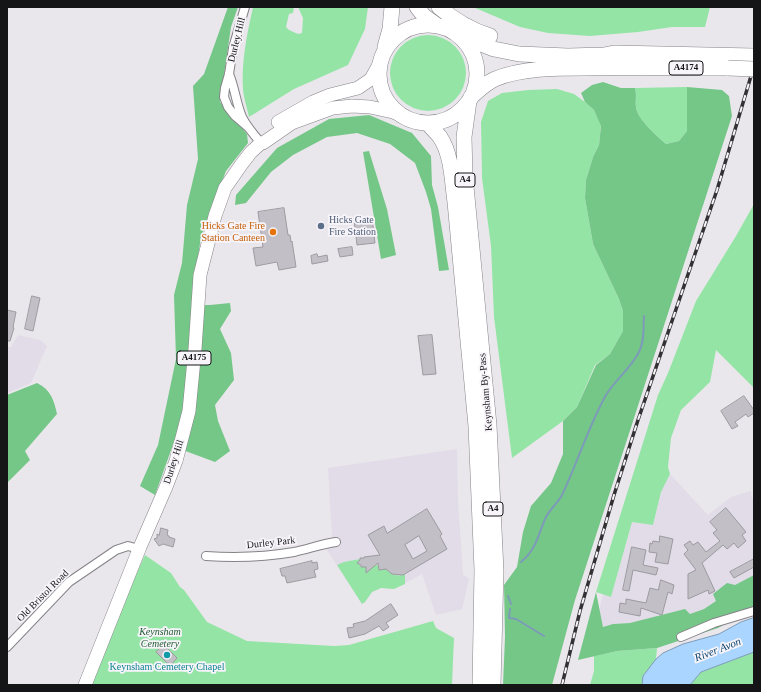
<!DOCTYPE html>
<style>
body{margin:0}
#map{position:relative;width:761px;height:692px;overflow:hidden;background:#eae7ec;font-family:"Times New Roman",serif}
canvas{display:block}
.frame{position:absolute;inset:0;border:8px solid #151416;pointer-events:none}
</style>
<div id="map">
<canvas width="761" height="692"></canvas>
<div class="frame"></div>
</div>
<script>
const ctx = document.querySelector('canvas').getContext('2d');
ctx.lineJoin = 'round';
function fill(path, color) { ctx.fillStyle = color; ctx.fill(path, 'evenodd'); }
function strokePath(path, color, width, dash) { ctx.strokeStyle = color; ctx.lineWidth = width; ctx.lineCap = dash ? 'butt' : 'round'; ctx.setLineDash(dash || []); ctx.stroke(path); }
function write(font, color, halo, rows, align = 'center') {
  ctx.font = font + ' "Times New Roman",serif'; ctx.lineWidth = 3.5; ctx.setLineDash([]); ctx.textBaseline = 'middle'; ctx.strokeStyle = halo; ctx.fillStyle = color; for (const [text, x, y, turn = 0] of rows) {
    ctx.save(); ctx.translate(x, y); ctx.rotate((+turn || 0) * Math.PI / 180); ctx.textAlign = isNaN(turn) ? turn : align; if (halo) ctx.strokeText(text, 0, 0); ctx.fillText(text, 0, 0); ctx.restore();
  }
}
fill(new Path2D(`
 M18 335 40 340 47 346 31 383 7 393V347H11Z
 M457 449 458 502 463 574 469 579 462 609 436 615 422 574 394 589 381 588 372 592 365 602 362 604 327 550 336 542 332 538 328 468Z
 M670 474 708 515 731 497 751 491 752 499H754V575L735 585 717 601 704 609 690 614 630 623 613 624 603 627V624L597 619 603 594 611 597 632 522 653 525 661 492Z`), '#e2dbe8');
fill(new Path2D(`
 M253 7H294L293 13 289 14 286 27 289 30 298 34 302 33 303 18 298 7H368L365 29 348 65 294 89 249 117C247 108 244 99 243 90 241 62 247 34 253 7Z
 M473 7H710L705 27H672L638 32 590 36 548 33 520 27Z
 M390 73a38 38 0 1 1 76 0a38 38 0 1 1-76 0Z
 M687 87V131L679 141 666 144C657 136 637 119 636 107 635 101 637 96 635 88Z
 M557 89 574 94 585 102 594 110 601 125 599 145 593 157 586 180 585 198 593 244 619 299 623 311V331L610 354 595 365 577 407 563 421 512 458 494 317 491 246 482 178 481 122 488 101 502 93 528 90Z
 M754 204V388L716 350 710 382 681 410 671 438 668 467 670 474 661 492 653 525 632 522 611 597 596 592 658 395 668 373 696 301 736 236Z
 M145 555 171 573 180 587 184 590 207 622 247 641 334 646 349 645 433 621 436 628 454 638 452 685H91L135 577Z
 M360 559 359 564 361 567H366L367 571 370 566 378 565 379 570 386 569C391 575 398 577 405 574V584L394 589 381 588 372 592 365 602 362 604 337 565 344 562Z
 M657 648 656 659 643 676 642 685H590L594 671V656L617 651Z
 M754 652V685H690L701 672Z`), '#94e4a6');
fill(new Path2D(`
 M228 7H238L231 27 220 102 247 134 248 143 226 171 201 237 191 305H210L230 303 231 311 220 329 231 353 234 380 215 405 218 421 230 451 215 462 180 449 174 442 155 495 140 486 158 445 176 359 174 295 182 263 187 205 198 159 193 86 204 74Z
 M603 82 621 88H635C637 96 635 101 636 107 637 119 657 136 666 144L679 141 687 131V87L722 90 729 96 732 116 575 600 552 685H503L505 637 504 585 517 567 523 532 531 506 551 483 563 454V421L577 407 596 365 610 354 623 331V311L619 299 593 244 585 198 586 180 593 157 599 145 601 126 594 110 585 102 581 93 592 85Z
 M369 115 412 133 431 156 432 185 438 207 449 270 439 271 431 209 426 192 415 163 390 144 357 133 327 137 293 155 271 172 246 203 235 205 236 195 277 148 329 119Z
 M369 151 387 209 396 255 381 259 363 152Z
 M37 383C51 390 54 400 57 414L25 451 30 460 7 483V395Z
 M754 575V609L718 628 657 648 617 651 578 660 596 592 603 627 613 624 630 623 685 609 690 614 704 609 716 601 713 594 727 583 735 585Z`), '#75c788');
const water = new Path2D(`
 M754 618V652L701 672 690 685H642L643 676 656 659 663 653 683 644 719 634 741 622Z`);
fill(water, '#aad5fe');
strokePath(water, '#7d9bb8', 1);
strokePath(new Path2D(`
 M521 562C537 549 538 534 546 517 550 509 558 503 562 495 578 462 588 427 606 395 616 379 631 368 639 352 645 340 643 328 644 316
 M508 596 511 604
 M510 609 509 618 516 619 544 636`), '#7d9bb8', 2);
const building = new Path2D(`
 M284 208 288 235H290L291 242 292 241 296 267 279 270 277 262 256 266 253 248 263 247 258 212Z
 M372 218 375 243 357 245 354 220Z
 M352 247 353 255 340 257 338 249Z
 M317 254 318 257 327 255 328 261 312 264 311 256Z
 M32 296 40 298 33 331 25 329Z
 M7 310 16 312 13 327 14 328 10 341H7Z
 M432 335 436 374 423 375 418 336Z
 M744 396 754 410V413L748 417 746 414 735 422 738 426 732 429 721 411Z
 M726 508 746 532 742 535 746 541 738 548 734 543 727 549 723 545 702 563 715 591 709 594 708 590 688 599V574L696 570 684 554 688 550 684 545 690 541 693 545 698 542 706 552 720 541 713 533 717 530 710 522Z
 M427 509 442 534 440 536 447 549 403 575 392 574 386 569 379 570 378 563 366 573V567H361V565L357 563 360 560V558H364V557L380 555 368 535 384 526 387 533ZM419 536 427 551 413 559 405 545Z
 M161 528 168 530 167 535 169 536V537L175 539 173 547 163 544 159 546 154 539 157 538V534L159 535Z
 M660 536 673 539 668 564 655 562 657 553 649 552 650 543 652 544 653 541 659 542Z
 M632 547 646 550 643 565 658 568 656 575 633 570 629 591 623 590Z
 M754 559V567L734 578 730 572Z
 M312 561V563L317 562 318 569 314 570 316 577 287 583 285 576H282L280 569Z
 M661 580 674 585 672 594 668 592 662 615 641 608 640 616 619 612 620 603 626 604V599L646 603 650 588 658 590Z
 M391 604 398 615 386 623 389 627 383 631 379 626 365 634 349 638 347 628 354 627 353 624 365 621Z
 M164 645 177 658 170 666 156 652Z`);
fill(building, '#c2c0c6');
strokePath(building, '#9c9ba0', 1);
const street = new Path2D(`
 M245 7 233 48 229 74 225 88 224 97 228 107 235 116 249 128
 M229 74C235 88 236 103 242 117 247 127 254 135 261 143
 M206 556C235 558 265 557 294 552 308 549 322 544 336 542
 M681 637 714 623 754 611
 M7 647 69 582 116 550 128 546 139 549`);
const primary = new Path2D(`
 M278 122 313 102 330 95 358 88 371 79 380 63
 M85 685 140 547 166 487 176 461 189 411 195 349 200 275 215 216 225 188 241 165 251 152 261 143H263L292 123 333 108 352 106 370 107 393 112 408 118`);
const highway = new Path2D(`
 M417 7 424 16 438 26
 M439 7C454 20 471 30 490 36
 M379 74a49 49 0 1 1 98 0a49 49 0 1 1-98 0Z
 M459 35 494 49 519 54 568 56 604 55 614 53 754 56
 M385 47 390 29 392 7
 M471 97C479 90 486 83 495 79 521 68 557 68 585 68 633 67 680 68 728 68
 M469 101 464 137 465 176 489 425 496 571 493 685
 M427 123C431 127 436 132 440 137 452 155 452 181 455 202L476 426 482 570 480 685`);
strokePath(street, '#858388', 10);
strokePath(primary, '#858388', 14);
strokePath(highway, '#858388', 16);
strokePath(street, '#fff', 8);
strokePath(primary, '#fff', 13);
strokePath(highway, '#fff', 15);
const rail = new Path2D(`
 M562 685 580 611 614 495 638 420 717 190 754 66`);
strokePath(rail, '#333134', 3.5);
strokePath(rail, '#f7f4fa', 2, [6]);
const highwayBridge = new Path2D(`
 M728 68 754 69`);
strokePath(highwayBridge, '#858388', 16, []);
strokePath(highwayBridge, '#fff', 15);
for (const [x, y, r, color] of [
 [321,226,4,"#5c6f8a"],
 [273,232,4,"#e8710a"],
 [167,655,4,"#0f9aa8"]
]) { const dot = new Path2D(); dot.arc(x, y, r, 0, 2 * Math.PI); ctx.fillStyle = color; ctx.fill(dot); strokePath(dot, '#f7f4fa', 1.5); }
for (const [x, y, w] of [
 [686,68,34],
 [465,180,20],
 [194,358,34],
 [493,509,20]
]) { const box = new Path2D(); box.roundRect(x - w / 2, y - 7, w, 14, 3); ctx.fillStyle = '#f7f4fa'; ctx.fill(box); strokePath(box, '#151416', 1); }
write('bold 9px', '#151416', null, [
 ["A4174",686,68],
 ["A4",465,180],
 ["A4175",194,358],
 ["A4",493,509]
]);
write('10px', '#151416', '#f7f4fa', [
 ["Durley Hill",237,40,-76],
 ["Keynsham By-Pass",486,392,-95],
 ["Durley Hill",174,462,-72],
 ["Durley Park",271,543,-6],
 ["Old Bristol Road",43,596,-45]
]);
write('10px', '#4e5e75', '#f7f4fa', [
 ["Hicks Gate",329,220],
 ["Fire Station",329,232]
], 'left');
write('10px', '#c56008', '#f7f4fa', [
 ["Hicks Gate Fire",265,226],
 ["Station Canteen",265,238]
], 'right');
write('italic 10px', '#205a31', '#f7f4fa', [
 ["Keynsham",160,632],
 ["Cemetery",160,644]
]);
write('10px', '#0d838f', '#f7f4fa', [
 ["Keynsham Cemetery Chapel",167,667]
]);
write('italic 11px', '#0b436d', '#f7f4fa', [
 ["River Avon",718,650,-21]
]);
</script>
